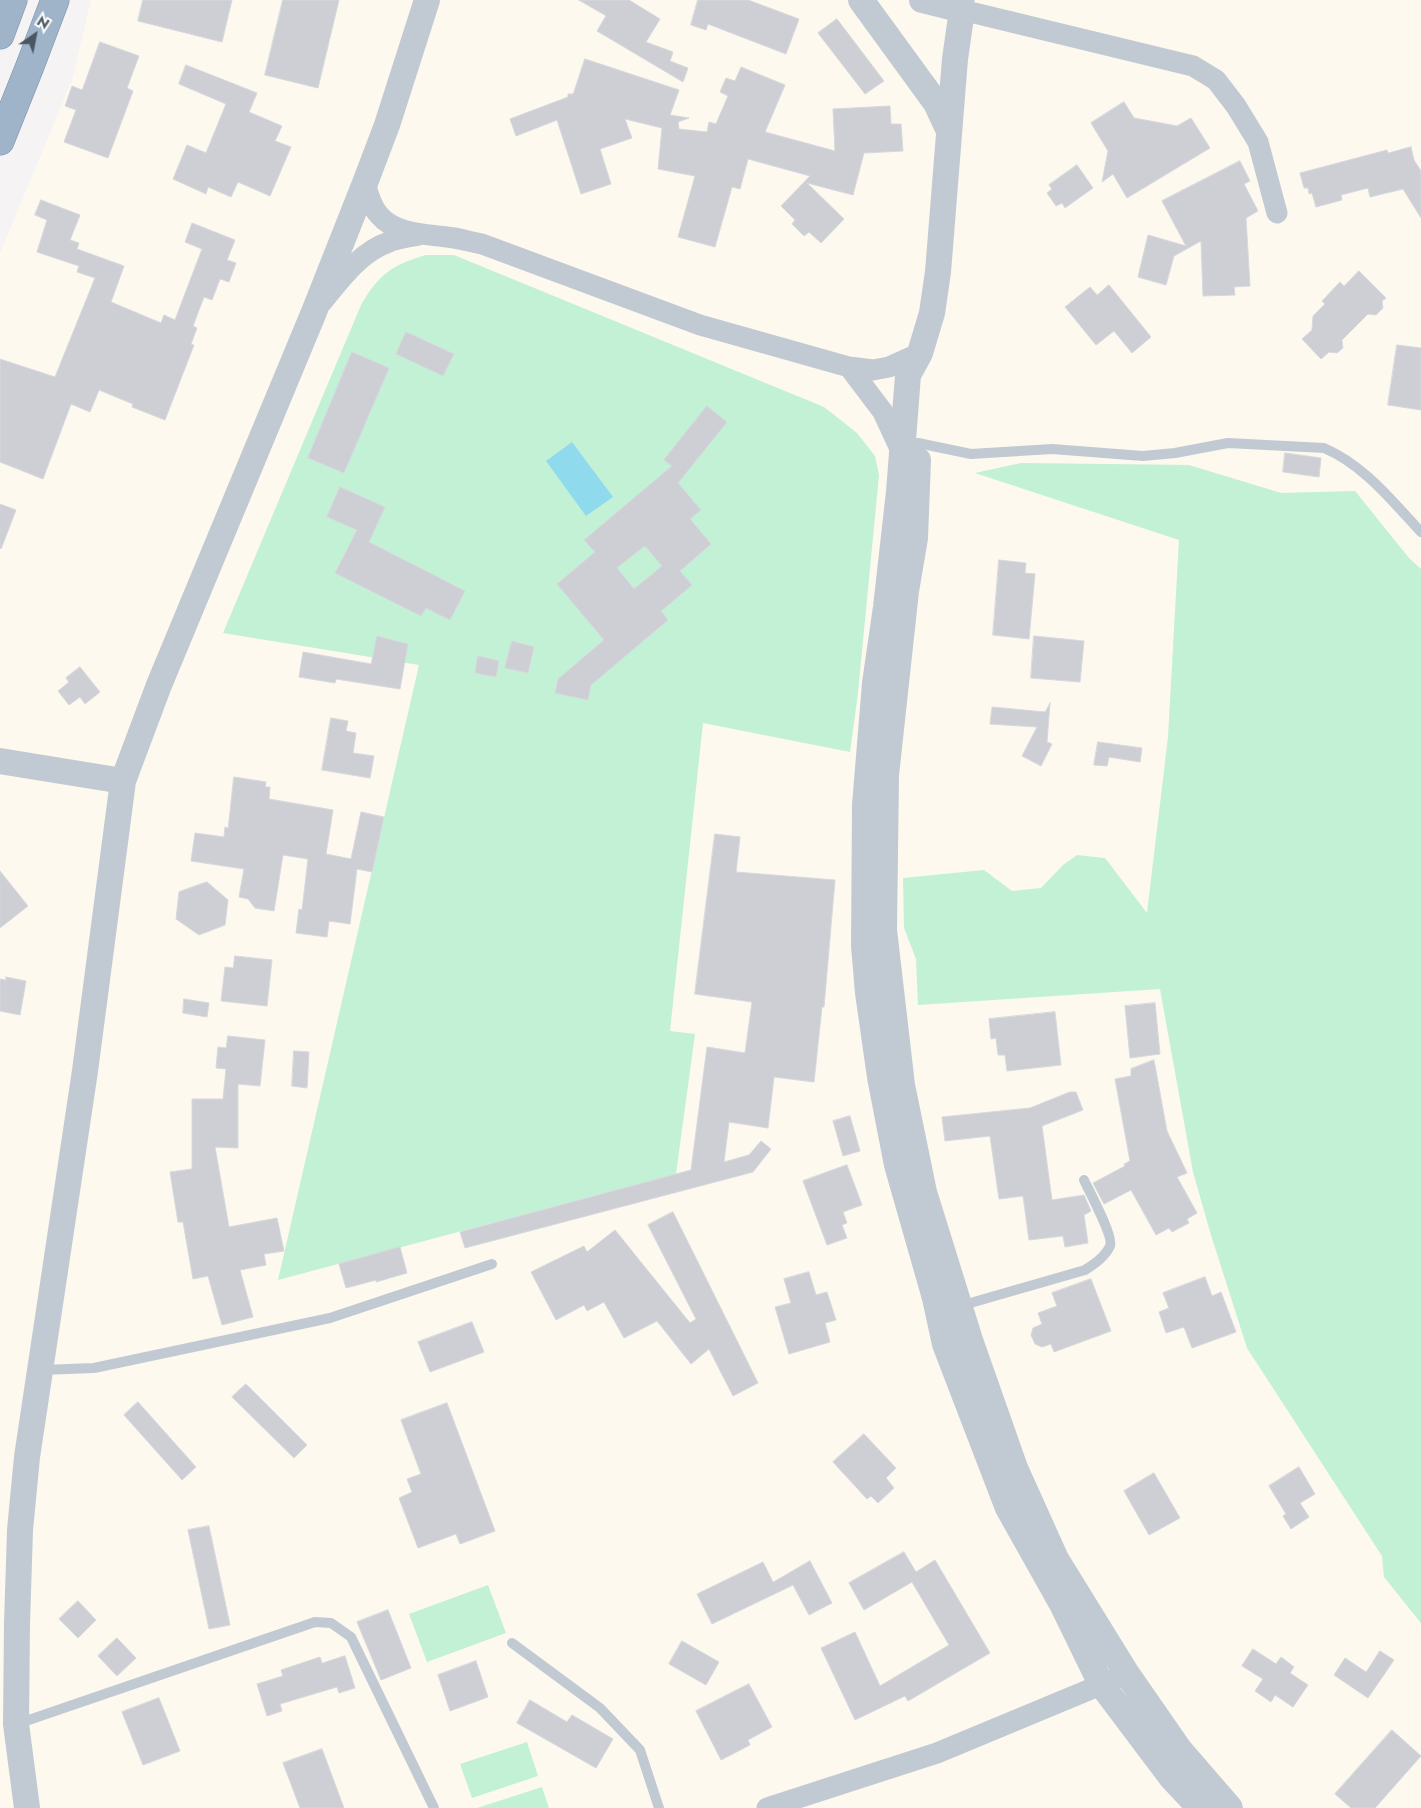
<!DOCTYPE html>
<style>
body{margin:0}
#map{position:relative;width:1421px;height:1808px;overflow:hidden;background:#f5f3f3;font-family:Jost,sans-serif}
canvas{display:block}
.north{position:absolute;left:10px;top:10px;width:50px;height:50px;-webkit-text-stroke:4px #fff;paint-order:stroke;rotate:33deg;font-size:14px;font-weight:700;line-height:20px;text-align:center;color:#4a5661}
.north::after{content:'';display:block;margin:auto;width:18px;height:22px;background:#4a5661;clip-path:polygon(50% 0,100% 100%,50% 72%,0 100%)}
</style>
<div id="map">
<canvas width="1421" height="1808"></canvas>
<div class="north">N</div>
</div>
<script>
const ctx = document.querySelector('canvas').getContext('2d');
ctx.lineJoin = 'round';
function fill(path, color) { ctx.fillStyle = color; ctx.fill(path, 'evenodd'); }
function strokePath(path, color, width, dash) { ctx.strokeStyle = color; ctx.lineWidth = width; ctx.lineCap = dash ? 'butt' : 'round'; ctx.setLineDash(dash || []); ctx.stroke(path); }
fill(new Path2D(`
 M91 0H1421V569L1409 558 1355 491 1282 493 1188 465 1021 463 976 473 1179 539 1168 737 1147 914 1247 1348 1382 1556 1384 1577 1421 1623V1808H0V253L72 80Z`), '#fdf9ef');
fill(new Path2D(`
 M426 255H454L824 407 857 433 875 456 879 475 858 693 850 752 703 723 670 1031 695 1034 676 1174 278 1280 419 665 223 633 361 305C379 274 392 265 426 255Z
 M1021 463 1189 465 1281 493 1355 491 1409 558 1421 569V1623L1384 1577 1382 1556 1247 1348 1211 1235 1193 1172 1160 989 918 1005 916 959 904 928 903 878 984 870 1012 891 1041 888 1063 865 1077 855 1105 858 1147 913 1168 737 1179 540 975 473Z
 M488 1585 506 1633 427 1662 409 1614Z
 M527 1742 538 1776 472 1798 460 1764Z
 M542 1787 549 1808H477Z`), '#c3f1d5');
fill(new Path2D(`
 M572 442 613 497 586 516 546 461Z`), '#90daee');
const building = new Path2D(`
 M143 0H232L222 42 138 21Z
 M283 0H339L318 88 265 75Z
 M579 0H629L660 19 646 42 673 52 670 61 688 68 683 82 597 31 606 16Z
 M698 0H748L799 19 786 54 708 24 706 30 691 25Z
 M837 19 884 81 865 94 818 33Z
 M100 42 139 56 127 88 133 91 108 158 64 142 76 110 65 106 72 86 82 90Z
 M585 59 679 90 670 115 689 118 678 122 679 129 707 132 709 122 716 124 728 96 720 92 726 78 735 81 741 67 785 85 765 132 835 151 833 109 890 106 891 124H901L903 151 864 153 853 195 807 183 844 219 821 243 809 232 804 236 792 224 795 220 781 206 810 176 748 159 740 189 732 187 715 247 678 237 695 176 658 169 662 128 625 119 632 138 600 149 611 184 581 194 557 120 516 136 510 119 568 97V94H573Z
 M186 65 257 93 249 112 282 126 275 141 291 147 270 196 238 182 231 197 208 187 206 194 173 179 187 145 206 153 226 104 179 84Z
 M1124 102 1134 118 1177 126 1191 118 1210 148 1127 198 1113 174 1102 182 1108 151 1091 123Z
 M1411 147 1414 160 1421 171V218L1403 189 1370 197 1368 188 1341 195 1342 200 1316 207 1312 193 1309 194 1308 188H1304L1300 173 1387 150 1388 153Z
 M1240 161 1250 181 1244 184 1258 211 1246 218 1250 286 1234 287 1235 295 1203 296 1201 241 1174 256 1166 285 1138 277 1148 235 1186 246 1162 201Z
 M1077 165 1093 188 1065 208 1062 203 1056 206 1047 193 1052 189 1049 185Z
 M41 200 80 215 70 240 79 243 77 249 124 266 111 302 161 323 164 315 175 320 202 249 185 242 192 223 235 240 227 260 236 263 229 282 220 279 212 300 204 297 193 326 197 328 191 344 194 345 165 420 132 407 133 404 99 390 90 412 71 404 43 479 0 462V359L55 377 95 278 77 272 79 266 37 252 47 220 35 215Z
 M1359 271 1386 298 1382 301 1383 308 1376 315 1368 314 1342 340 1343 348 1337 353 1329 352 1321 359 1302 339 1312 330 1313 316 1325 304 1322 301 1340 282 1344 286Z
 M1109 285 1151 337 1132 353 1114 331 1096 345 1065 307 1090 287 1097 295Z
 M406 332 454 354 443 376 396 354Z
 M1397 345 1421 348V410L1388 405Z
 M352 352 389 368 344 473 308 458Z
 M707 406 727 422 678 483 701 510 690 519 711 544 680 571 692 585 661 611 668 620 591 685 588 700 555 693 558 679 604 640 557 584 595 552 584 540 672 466 664 460ZM645 546 662 566 634 589 617 568Z
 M1285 453 1321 458 1319 477 1283 472Z
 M340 487 385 507 369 542 465 591 450 620 426 608 421 616 335 573 357 530 327 517Z
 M0 504 16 510 1 549 0 548Z
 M999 560 1026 563 1025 573 1035 574 1029 639 993 635Z
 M377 636 408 644 400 689 336 679 335 683 299 677 303 652 371 664Z
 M1034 636 1084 641 1080 682 1031 678Z
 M512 641 534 647 528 673 505 668Z
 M478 656 499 661 496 677 475 673Z
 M80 667 100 692 85 704 80 697 69 705 58 691 69 682 66 678Z
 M1050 703 1047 742 1052 744 1041 766 1022 756 1037 727 990 724 992 707 1045 712Z
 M331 718 348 721 346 731 356 733 353 753 374 756 370 778 322 770Z
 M1098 742 1142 748 1140 762 1109 757 1107 766 1094 765Z
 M234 777 266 782 265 787H270L269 799 333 810 326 854 351 859 361 812 384 817 372 872 357 869 350 924 329 921 327 937 296 933 299 909 302 910 308 859 283 855 274 911 255 908 248 899 239 897 244 869 191 861 195 833 224 837 225 827 228 828Z
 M715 834 740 837 736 872 835 880 824 1007H822L814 1082 774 1077 768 1128 729 1122 724 1162 749 1155 761 1141 771 1149 753 1172 465 1248 460 1232 691 1170 707 1047 745 1053 752 1002 695 994Z
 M0 871 28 906 0 928Z
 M207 882 228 900 225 925 199 935 176 919 179 892Z
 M235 956 272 960 267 1006 221 1001 225 967 233 968Z
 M6 977 26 981 20 1015 0 1011V979L6 980Z
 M184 999 209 1003 207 1017 183 1013Z
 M1155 1003 1160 1054 1130 1058 1125 1006Z
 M1055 1012 1061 1065 1007 1071 1005 1055H998L996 1038 991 1039 989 1019Z
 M228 1036 265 1040 260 1086 238 1084V1148L215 1147 229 1227 277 1218 284 1251 264 1254 266 1265 240 1270 253 1317 222 1325 208 1276 193 1279 183 1222H178L170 1172 192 1169V1099H223L226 1069 216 1068 218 1047 226 1048Z
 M294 1051 309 1052 307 1088 292 1086Z
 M1154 1060 1167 1131 1187 1173 1177 1177 1197 1213 1187 1219 1189 1223 1172 1232 1169 1228 1156 1235 1131 1190 1104 1204 1093 1183 1125 1166 1124 1164 1130 1161 1115 1079 1131 1076V1069Z
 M1070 1092H1076L1083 1110 1042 1126 1052 1200 1084 1195 1091 1211 1084 1215 1088 1243 1065 1247 1063 1236 1029 1240 1023 1196 999 1199 990 1136 945 1141 942 1117 1030 1108Z
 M850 1116 860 1151 843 1156 833 1121Z
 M847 1165 862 1205 843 1212 847 1223 842 1225 847 1238 827 1245 803 1181Z
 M673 1212 758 1383 733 1396 709 1349 691 1364 657 1321 624 1338 604 1302 587 1311 584 1305 556 1320 531 1272 584 1246 587 1252 615 1230 690 1323 696 1319 648 1225Z
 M400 1247 407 1273 376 1282V1280L346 1288 339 1264Z
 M809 1272 816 1295 827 1292 836 1320 825 1323 830 1342 789 1354 775 1307 791 1303 784 1279Z
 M1205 1277 1212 1296 1221 1292 1236 1332 1192 1348 1184 1327 1166 1333 1159 1312 1169 1308 1163 1293Z
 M1091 1279 1111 1331 1054 1352 1051 1344 1042 1347 1035 1344 1031 1335 1033 1328 1042 1324 1038 1313 1057 1306 1052 1293Z
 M472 1322 484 1352 430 1372 418 1342Z
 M246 1384 307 1445 294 1458 232 1397Z
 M138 1402 196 1467 182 1480 124 1415Z
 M447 1403 495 1531 460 1544 456 1534 418 1548 399 1498 412 1492 407 1479 421 1474 401 1420Z
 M864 1434 896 1468 886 1478 894 1488 878 1503 871 1496 867 1499 833 1462Z
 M1299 1467 1315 1494 1300 1503 1309 1517 1291 1529 1283 1516 1286 1514 1269 1486Z
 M1154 1473 1180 1518 1149 1535 1124 1491Z
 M209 1526 230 1625 209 1629 188 1530Z
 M904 1552 916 1572 935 1560 990 1653 908 1701 905 1696 855 1720 821 1648 855 1632 880 1686 949 1645 912 1582 864 1610 849 1583Z
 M810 1561 832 1603 809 1615 793 1585 712 1624 697 1594 763 1562 773 1582Z
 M78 1601 96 1620 78 1638 59 1619Z
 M388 1610 411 1668 381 1680 357 1622Z
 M117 1638 136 1658 117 1676 98 1656Z
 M682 1641 719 1662 706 1685 669 1664Z
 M1253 1649 1276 1664 1281 1657 1294 1667 1290 1673 1308 1685 1293 1707 1275 1695 1271 1702 1255 1691 1263 1679 1242 1666Z
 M1380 1651 1394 1660 1368 1698 1334 1675 1345 1658 1366 1672Z
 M345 1656 355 1688 339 1693 337 1687 280 1704 282 1711 267 1716 257 1684 283 1676 281 1670 320 1657 322 1663Z
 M476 1661 488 1697 450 1711 438 1675Z
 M749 1684 772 1727 748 1740 750 1745 721 1760 696 1711Z
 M159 1698 180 1751 143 1765 122 1712Z
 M530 1700 567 1722 572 1715 613 1739 596 1768 517 1723Z
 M1392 1730 1421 1756 1375 1808H1351L1335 1794Z
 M322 1749 344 1808H300L283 1763Z`);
fill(building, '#cdcfd5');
strokePath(building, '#d7d9de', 1);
const trunk = new Path2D(`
 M0 35 13 0
 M0 141 30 66 55 0`);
strokePath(trunk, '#7690ad', 29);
strokePath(new Path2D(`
 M918 443 971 454 1052 449 1143 456 1175 453 1228 443 1324 448C1364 465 1392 501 1421 532
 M960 1306 1085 1270C1094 1264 1105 1257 1110 1246 1114 1237 1089 1191 1084 1180
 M41 1370 94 1368 330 1318 492 1264
 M512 1643 600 1708 640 1750 659 1808
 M17 1724 315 1622 331 1623 351 1637 434 1808`), '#c1cad2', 10);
strokePath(new Path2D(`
 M964 0 962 10 1193 66 1216 80 1236 106 1258 142 1277 213
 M365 183C368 193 371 206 379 215 395 234 424 234 447 237 459 238 470 242 482 244L700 325 849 367 873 370 889 367 920 353
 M322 302C341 279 360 252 389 242 398 238 409 237 419 235
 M849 367 883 412 902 453
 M767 1808 937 1753 1115 1679`), '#c1cad2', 21);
strokePath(new Path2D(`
 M861 0 936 103 949 131
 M922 0 962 10 955 59 938 272 932 313 920 353 908 375 899 492 886 607 875 683 865 805 864 946 868 993 880 1077 897 1165 935 1298 945 1344 1008 1508 1063 1606 1101 1684 1171 1777 1200 1808
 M918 460 915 538 906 591 886 775 884 930 902 1085 924 1192 970 1340 1015 1468 1056 1559 1127 1674 1179 1749 1230 1808
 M0 761 123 781
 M27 1808 16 1724 17 1624 20 1530 27 1457 85 1071 123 781 159 685 314 312 365 183 387 125 427 0`), '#c1cad2', 26);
strokePath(trunk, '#9fb4c9', 28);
</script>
